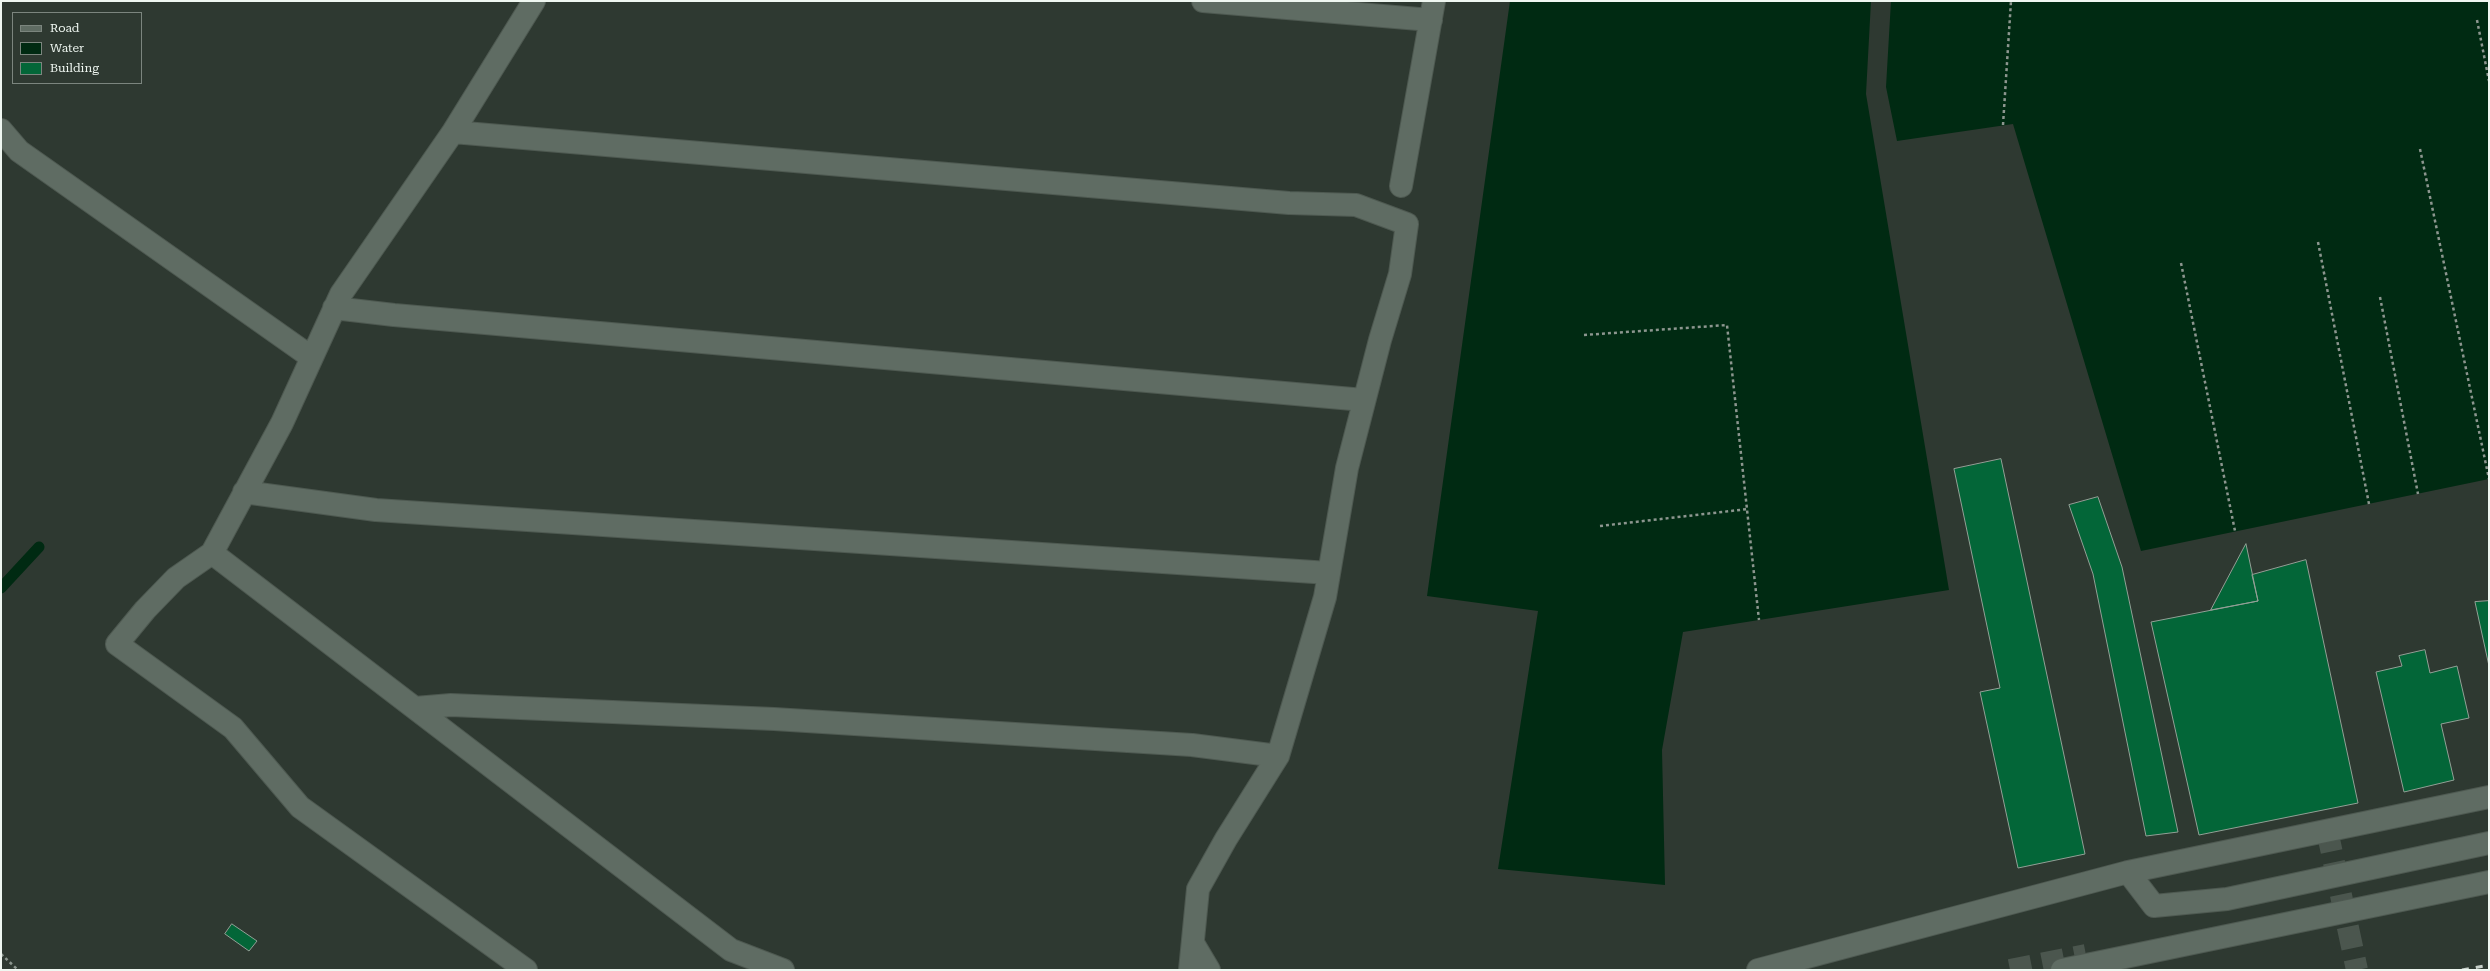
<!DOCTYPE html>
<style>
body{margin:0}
#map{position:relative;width:2490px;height:971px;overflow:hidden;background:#2e3931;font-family:"Roboto Serif",serif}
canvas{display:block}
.frame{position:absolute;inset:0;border:2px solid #eff7f1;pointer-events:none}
.legend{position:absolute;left:12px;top:12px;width:130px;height:72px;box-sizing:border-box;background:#2e3931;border:1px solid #7b857e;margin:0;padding:5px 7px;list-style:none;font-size:12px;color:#eff7f1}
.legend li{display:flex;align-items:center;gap:8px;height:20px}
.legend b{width:20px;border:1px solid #7b857e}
</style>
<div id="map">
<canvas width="2490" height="971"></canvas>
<div class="frame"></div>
<ul class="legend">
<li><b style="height:5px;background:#5f6c63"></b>Road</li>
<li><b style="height:11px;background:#002a12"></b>Water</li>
<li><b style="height:11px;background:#036638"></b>Building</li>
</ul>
</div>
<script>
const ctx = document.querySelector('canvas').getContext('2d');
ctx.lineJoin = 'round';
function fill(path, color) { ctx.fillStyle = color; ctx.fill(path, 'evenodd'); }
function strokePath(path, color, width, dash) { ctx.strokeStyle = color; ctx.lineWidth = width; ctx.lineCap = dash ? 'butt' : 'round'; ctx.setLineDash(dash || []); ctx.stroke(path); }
fill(new Path2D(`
 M1510 1H1871L1866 94 1949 590 1683 632 1662 750 1665 885 1498 869 1538 611 1427 596Z
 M1891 1H2489V479L2141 551 2013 124 1897 141 1886 87Z`), '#002a12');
strokePath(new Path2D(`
 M1 588 39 547`), '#002a12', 11);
const building = new Path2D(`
 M2001 459 2085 854 2018 868 1980 692 2000 688 1954 469Z
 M2098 497 2122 567 2178 832 2146 836 2093 574 2069 505Z
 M2246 544 2258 601 2211 610Z
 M2306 560 2358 803 2199 835 2151 622 2258 601 2252 575Z
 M2489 601V666L2475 602Z
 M2425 650 2430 673 2457 666 2469 718 2441 724 2454 780 2404 792 2376 672 2402 666 2399 656Z
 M232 924 257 941 249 951 225 934Z`);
fill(building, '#036638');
strokePath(building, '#92a096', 1);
strokePath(new Path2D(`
 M2327 830 2357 970
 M2010 970 2086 955`), '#4b564e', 22, [22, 11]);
const minor = new Path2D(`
 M1203 1 1431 20
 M1 130 19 151 311 357
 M453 132 534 1
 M1401 186 1434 1
 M334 308 394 315 1364 400
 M244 492 376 510 1329 573
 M212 553 176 578 145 610 117 644 233 728 300 807 526 970
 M415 708 451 705 774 719 1192 745 1278 756
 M2128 872 2154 906 2227 899 2489 843
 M1193 943 1209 970
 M783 970 731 950 212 553 282 423 341 294 453 132 1289 203 1356 205 1407 224 1400 274 1380 340 1347 468 1325 597 1278 756 1226 839 1198 889 1190 970
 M1758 970 2128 872 2489 797
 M2062 970 2489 882`);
strokePath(minor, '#4e5951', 24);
strokePath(new Path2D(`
 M2477 20 2489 81
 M2003 125 2011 1
 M2420 149 2489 479
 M2318 242 2369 504
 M2181 263 2235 531
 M2380 297 2418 494
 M1584 335 1727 325 1759 620
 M1600 526 1748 509
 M1 954 18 970`), '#8c968f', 2.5, [3, 3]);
strokePath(minor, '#5f6c63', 22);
strokePath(new Path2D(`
 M2462 970 2489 965`), '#c8d1cb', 3, [7, 7]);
</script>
